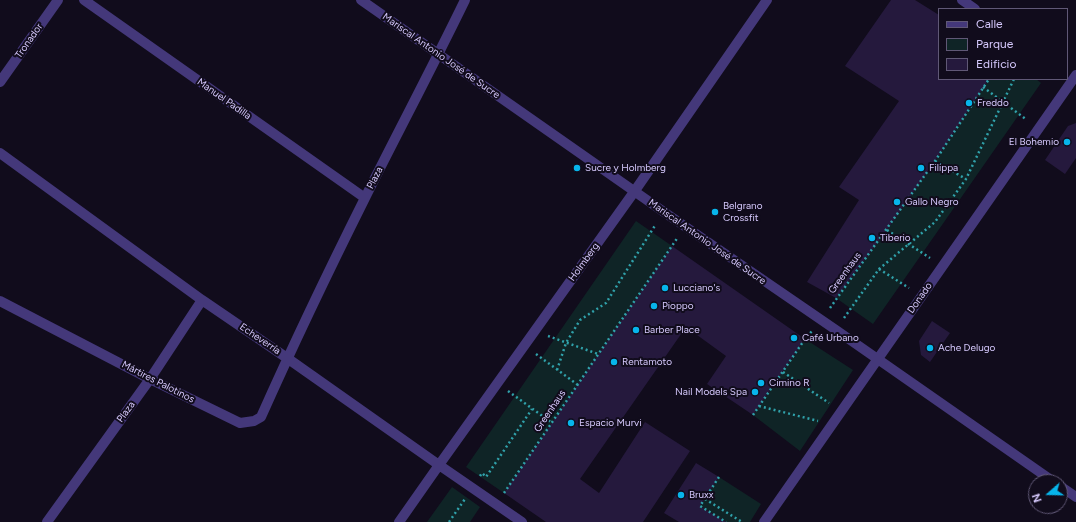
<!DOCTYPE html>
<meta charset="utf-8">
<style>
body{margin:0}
#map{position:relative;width:1076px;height:522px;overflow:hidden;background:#110c1c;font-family:Figtree,sans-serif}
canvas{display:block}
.legend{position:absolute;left:938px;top:8px;width:130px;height:72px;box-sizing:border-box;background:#110c1c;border:1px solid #605876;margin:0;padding:5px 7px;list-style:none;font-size:12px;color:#d6c9fd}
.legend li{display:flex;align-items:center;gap:8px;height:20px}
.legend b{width:20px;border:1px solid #605876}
.north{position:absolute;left:1028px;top:474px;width:40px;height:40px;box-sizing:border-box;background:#110c1c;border:1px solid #605876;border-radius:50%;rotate:250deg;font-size:11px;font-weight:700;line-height:16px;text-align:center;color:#d6c9fd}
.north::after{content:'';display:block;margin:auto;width:14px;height:18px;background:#07b5eb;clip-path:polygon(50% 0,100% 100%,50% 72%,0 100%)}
</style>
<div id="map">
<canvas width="1076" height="522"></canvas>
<ul class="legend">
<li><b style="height:5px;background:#44387a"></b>Calle</li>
<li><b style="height:11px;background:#0f2426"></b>Parque</li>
<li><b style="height:11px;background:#25193d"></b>Edificio</li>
</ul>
<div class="north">N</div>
</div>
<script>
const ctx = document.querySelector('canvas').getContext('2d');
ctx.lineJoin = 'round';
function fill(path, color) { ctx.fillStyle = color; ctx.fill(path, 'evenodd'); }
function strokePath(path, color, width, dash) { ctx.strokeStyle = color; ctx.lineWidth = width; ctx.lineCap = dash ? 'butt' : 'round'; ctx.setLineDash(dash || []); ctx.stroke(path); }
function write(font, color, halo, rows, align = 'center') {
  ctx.font = font + ' Figtree,sans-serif'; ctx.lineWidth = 4; ctx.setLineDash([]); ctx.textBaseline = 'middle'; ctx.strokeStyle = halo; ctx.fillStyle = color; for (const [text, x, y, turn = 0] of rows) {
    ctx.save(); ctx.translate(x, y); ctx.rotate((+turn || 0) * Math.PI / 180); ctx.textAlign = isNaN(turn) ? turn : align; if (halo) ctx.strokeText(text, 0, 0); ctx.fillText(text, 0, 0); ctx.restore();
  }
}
fill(new Path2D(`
 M989 79H1036L1041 83 873 324 836 298 887 230 935 161Z
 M636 221 672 246 504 493 466 467Z
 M805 339 853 370 800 451 753 415Z
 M719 477 761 504 750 522H726L700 506Z
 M452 487 480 507 470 522H427Z`), '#0f2426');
fill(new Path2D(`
 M891 0H915L939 15V79H989L935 161 887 230 836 298 807 282 859 200 839 187 899 101 845 66Z
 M1076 123V158L1065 174 1045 160 1068 126Z
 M672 246 805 339 753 415 707 384 726 356 686 327 580 479 599 493 645 422 690 451 643 522H546L504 493Z
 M932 321 950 333 930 362 921 355 919 341Z
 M696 463 719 477 700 506 726 522H679L664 513Z`), '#25193d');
strokePath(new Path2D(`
 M983 87 1027 120
 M935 161 966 179
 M887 230 930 258
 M879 269 909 288
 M830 308 935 161 989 79
 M844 318 879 269 935 222 966 179 1014 79
 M548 336 598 354
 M536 354 578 385
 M557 370 566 343 580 320 606 303 656 224
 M783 372 829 403
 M508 391 552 423
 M759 406 818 421
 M753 415 805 339 812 331
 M480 476 482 473 486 477 532 409
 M719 477 700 506 726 522
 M504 493 678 237
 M705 499 742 522
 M449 522 465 499`), '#30a1aa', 2.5, [2, 3]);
strokePath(new Path2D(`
 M84 0 365 198
 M361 0 664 212 836 330 1054 482
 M962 0 975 9
 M0 82 58 0
 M0 153 202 300 287 358 439 465 522 522
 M0 301 150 379 240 423 254 421 261 417C294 343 329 270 365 198 398 132 433 66 465 0
 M1060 486 1076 497
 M47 522 150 379 202 300
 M399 522 439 465 634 192 767 0
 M764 522 1076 75`), '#44387a', 10);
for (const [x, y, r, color] of [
 [969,103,4,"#07b5eb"],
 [1067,142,4,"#07b5eb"],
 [577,168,4,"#07b5eb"],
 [921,168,4,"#07b5eb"],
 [897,202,4,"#07b5eb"],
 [715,212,4,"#07b5eb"],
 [872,238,4,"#07b5eb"],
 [665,288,4,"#07b5eb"],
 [654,306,4,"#07b5eb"],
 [636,330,4,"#07b5eb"],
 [794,338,4,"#07b5eb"],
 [930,348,4,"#07b5eb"],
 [614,362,4,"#07b5eb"],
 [761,383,4,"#07b5eb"],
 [755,392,4,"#07b5eb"],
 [571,423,4,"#07b5eb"],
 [681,495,4,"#07b5eb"]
]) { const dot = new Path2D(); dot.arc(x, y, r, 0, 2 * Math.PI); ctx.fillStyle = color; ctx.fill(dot); strokePath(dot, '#110c1c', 1.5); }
write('10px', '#d6c9fd', '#110c1c', [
 ["Tronador",29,41,-55],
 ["Mariscal Antonio José de Sucre",441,56,35],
 ["Manuel Padilla",224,99,35],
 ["Plaza",375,178,-63],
 ["Mariscal Antonio José de Sucre",707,242,35],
 ["Holmberg",584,262,-54],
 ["Greenhaus",845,273,-54],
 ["Donado",920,298,-55],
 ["Echeverría",260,339,34],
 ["Mártires Palotinos",158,382,27],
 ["Greenhaus",550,411,-56],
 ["Plaza",126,412,-54]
]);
write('10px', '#d6c9fd', '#110c1c', [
 ["Freddo",977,103],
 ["El Bohemio",1059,142,"right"],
 ["Sucre y Holmberg",585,168],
 ["Filippa",929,168],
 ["Gallo Negro",905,202],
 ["Belgrano",723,206],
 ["Crossfit",723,218],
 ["Tiberio",880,238],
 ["Lucciano's",673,288],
 ["Pioppo",662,306],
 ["Barber Place",644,330],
 ["Café Urbano",802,338],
 ["Ache Delugo",938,348],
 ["Rentamoto",622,362],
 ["Cimino R",769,383],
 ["Nail Models Spa",747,392,"right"],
 ["Espacio Murvi",579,423],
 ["Bruxx",689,495]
], 'left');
</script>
